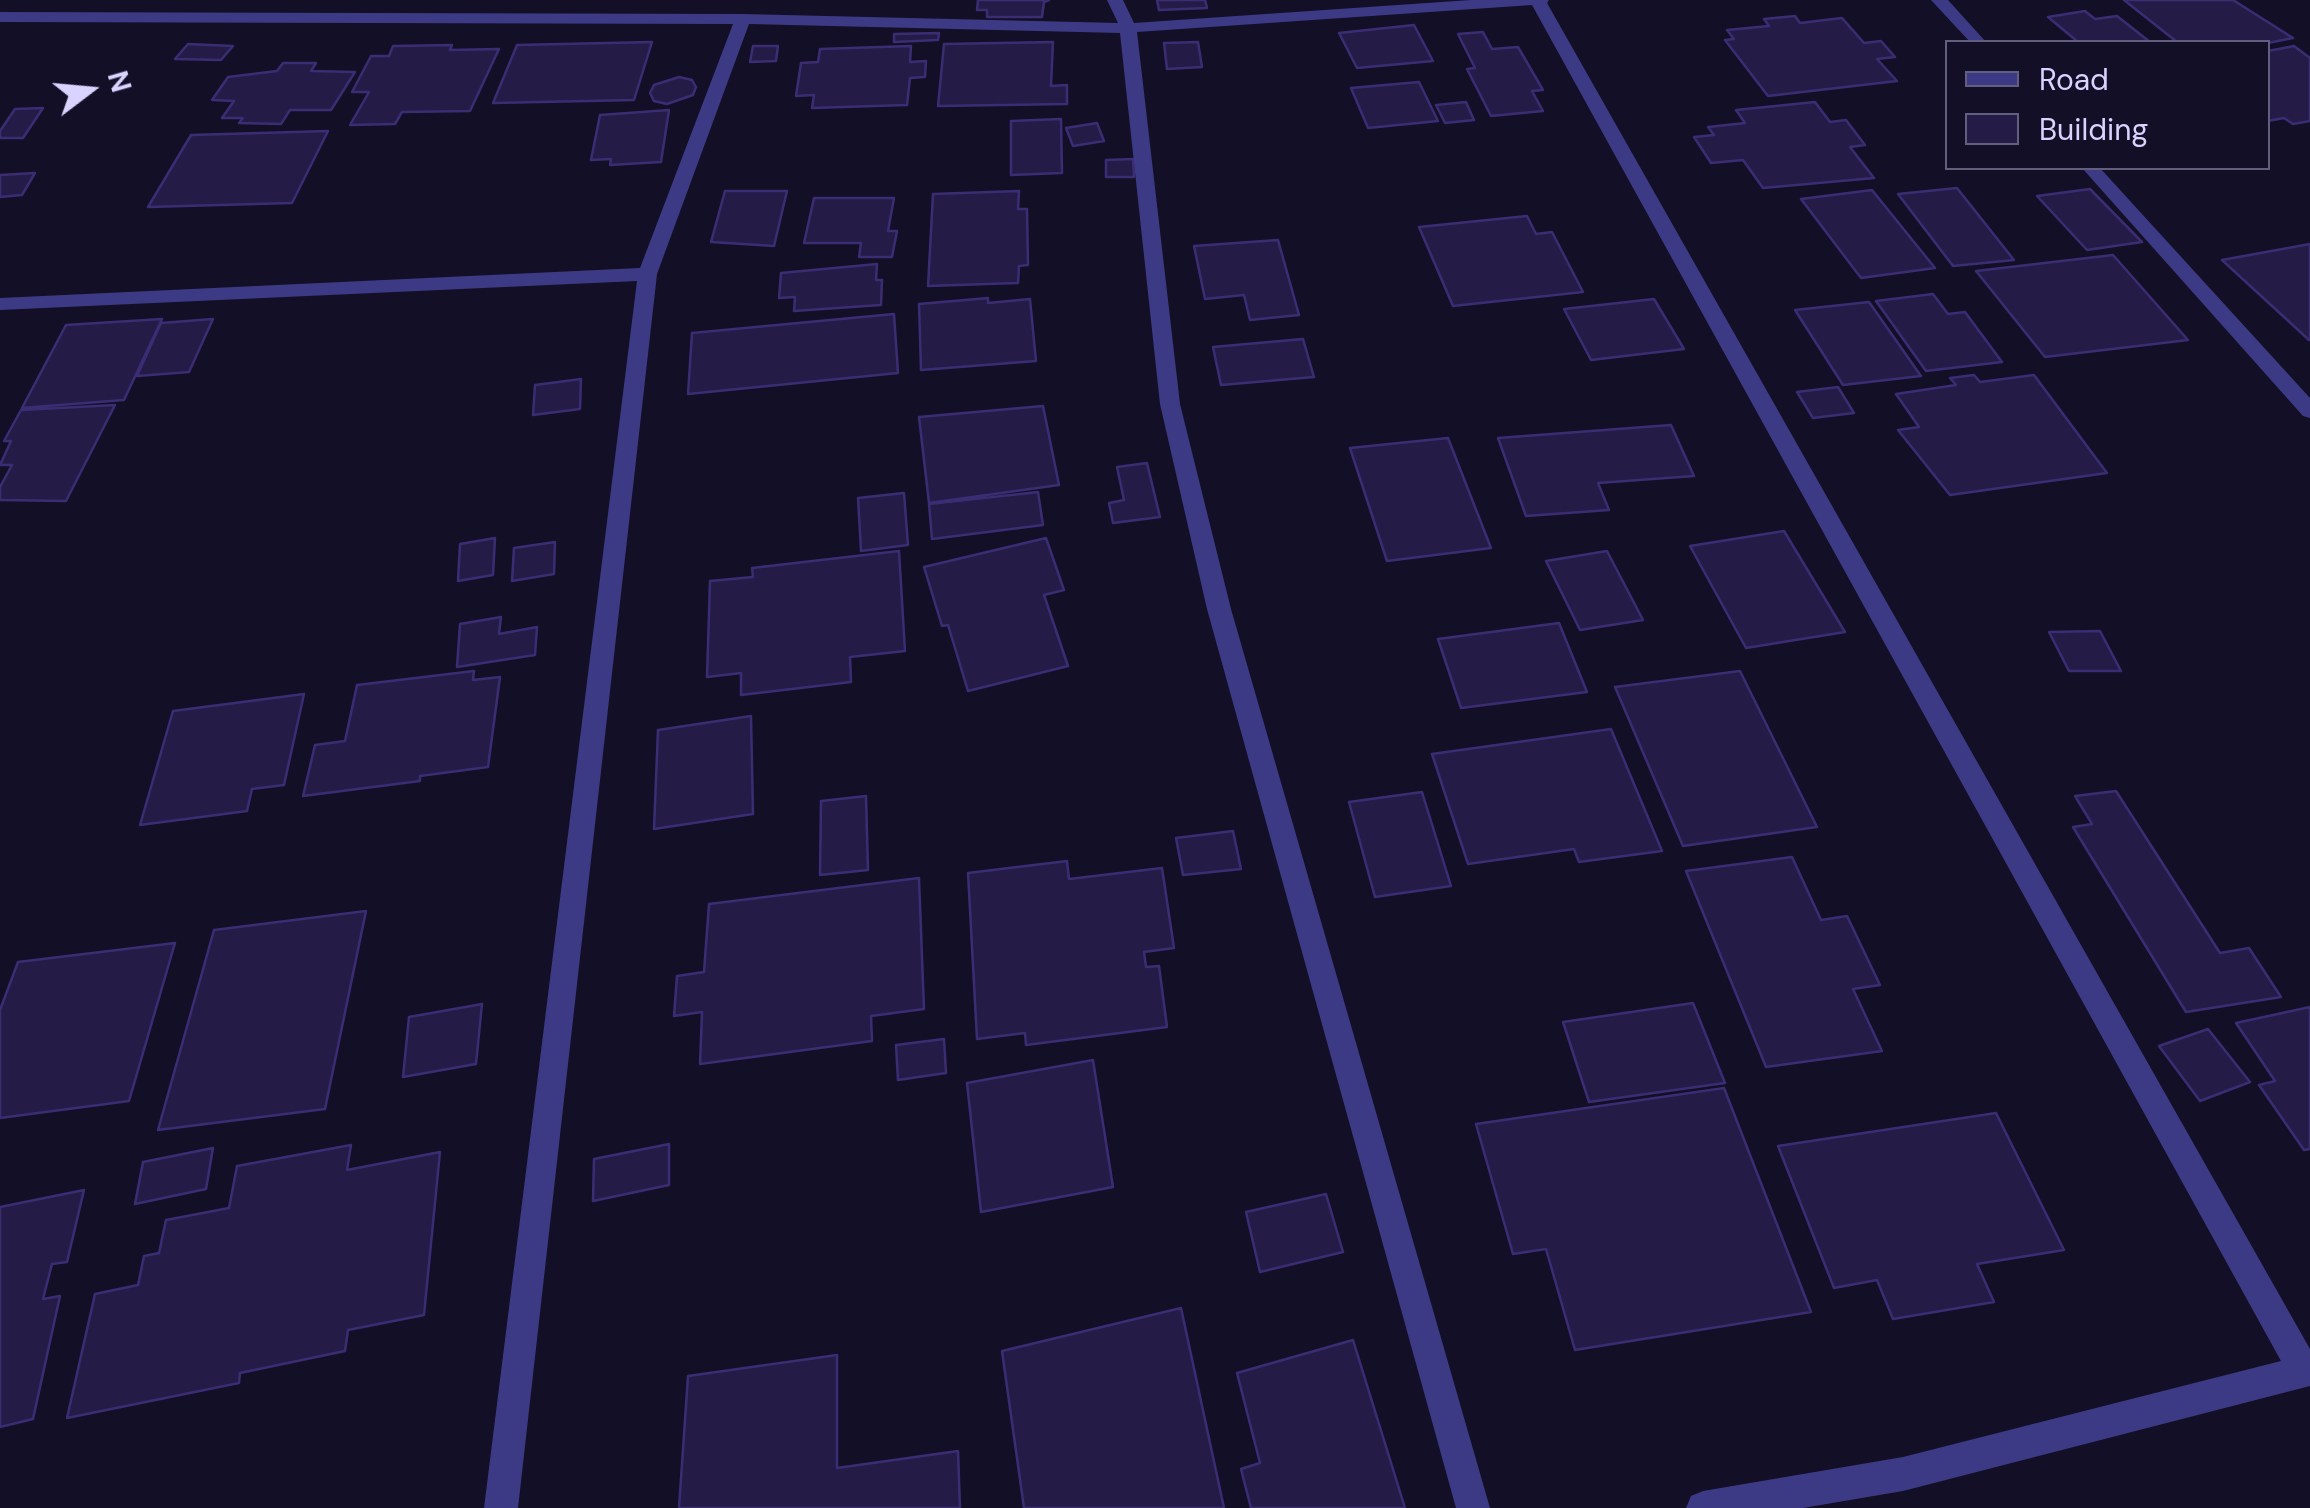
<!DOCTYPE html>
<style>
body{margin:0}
#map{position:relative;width:2310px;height:1508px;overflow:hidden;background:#130f26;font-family:"DM Sans",sans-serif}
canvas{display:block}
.legend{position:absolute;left:1945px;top:40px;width:325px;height:130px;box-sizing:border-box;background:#130f26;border:2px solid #625e7d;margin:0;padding:12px 18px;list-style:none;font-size:30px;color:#d9d4ff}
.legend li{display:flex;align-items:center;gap:20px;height:50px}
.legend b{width:50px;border:2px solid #625e7d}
.north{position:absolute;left:40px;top:40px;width:100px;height:100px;-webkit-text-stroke:8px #130f26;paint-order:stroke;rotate:74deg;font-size:28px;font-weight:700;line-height:40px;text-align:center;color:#d9d4ff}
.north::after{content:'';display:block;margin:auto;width:35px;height:45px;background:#d9d4ff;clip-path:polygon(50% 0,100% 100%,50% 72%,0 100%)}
</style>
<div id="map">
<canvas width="2310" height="1508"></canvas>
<ul class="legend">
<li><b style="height:12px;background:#3d3a85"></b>Road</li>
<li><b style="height:28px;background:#241b47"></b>Building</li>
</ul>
<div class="north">N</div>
</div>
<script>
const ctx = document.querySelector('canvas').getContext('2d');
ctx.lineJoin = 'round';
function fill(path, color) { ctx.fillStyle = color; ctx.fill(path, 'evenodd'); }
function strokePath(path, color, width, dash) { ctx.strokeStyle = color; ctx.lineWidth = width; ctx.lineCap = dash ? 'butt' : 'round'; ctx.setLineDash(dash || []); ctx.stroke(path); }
const building = new Path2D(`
 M978 0H1049L1044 2 1042 17H987V10H977Z
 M1157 0H1205L1207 8 1159 10Z
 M2124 0H2233L2293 38 2268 43 2177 42Z
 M2085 11 2095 19 2117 16 2150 42H2078L2048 17Z
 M1795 16 1800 23 1842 18 1864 43 1881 41 1895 57 1877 59 1897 81 1768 96 1725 40 1734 39 1727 30 1769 26 1764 19Z
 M1414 25 1433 61 1357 68 1339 33Z
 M1483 32 1492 49 1518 47 1543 90 1532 91 1543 111 1491 116 1467 69 1475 68 1458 34Z
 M939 33 938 40 894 42V34Z
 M652 42 634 100 493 103 517 45Z
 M1053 42 1051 86 1067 85V104L938 106 944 44Z
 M1198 42 1202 67 1167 69 1164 43Z
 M188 44 233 46 221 60 175 59Z
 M452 45 450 50 499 49 470 111 402 112 395 124 350 125 369 92H352L371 56H389L393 46Z
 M753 46H778L776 61 750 62Z
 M911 46 910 62 926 61 925 77 910 78 907 105 812 108 814 95 796 96 801 63 818 62 820 49Z
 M2294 46 2310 58V121L2293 124 2284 118 2268 121V51Z
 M283 63H316L311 71 355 72 331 110H290L281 124 239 123 243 118H222L234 101 212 100 228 77 277 71Z
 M679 77 692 80 696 87 693 95 667 104 654 101 650 93 654 85Z
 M1419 82 1438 121 1368 128 1351 88Z
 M1466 102 1474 120 1445 123 1436 105Z
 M1815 102 1830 122 1846 120 1865 145 1850 147 1874 178 1763 188 1743 160 1711 163 1694 137 1714 135 1708 127 1745 123 1736 110Z
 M43 108 23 138H0V131L15 109Z
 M669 110 661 162 610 165 611 159 591 160 600 115Z
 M1061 119 1062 173 1011 175V121Z
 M1097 123 1104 141 1073 146 1066 128Z
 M328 131 292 203 148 207 191 135Z
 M1133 159 1134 177H1106V160Z
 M35 173 22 195 0 197V175Z
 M1957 188 2014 260 1953 266 1898 194Z
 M2090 189 2142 242 2087 250 2037 196Z
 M1872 190 1935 268 1861 278 1801 199Z
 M725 191H787L774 246 711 242Z
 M1019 191 1018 209H1027L1028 265 1019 266 1018 283 928 286 933 194Z
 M814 198H894L888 231H897L892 257H859L861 243H804Z
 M1527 216 1536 234 1552 232 1583 292 1453 306 1419 227Z
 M1278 240 1299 315 1250 320 1244 295 1205 299 1194 246Z
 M2310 244V340H2309L2222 260Z
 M2113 255 2188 340 2045 357 1976 271Z
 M877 264 876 280H882L881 305 794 311 795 297 779 298 781 273Z
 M1933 294 1948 314 1965 312 2002 362 1926 371 1876 301Z
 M988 298V303L1030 299 1036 361 921 370 919 304Z
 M1654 299 1684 349 1591 360 1564 309Z
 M1869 302 1921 376 1843 385 1795 310Z
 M894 314 898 373 688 394 692 333Z
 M162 319 124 400 22 408 66 325Z
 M213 319 189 372 137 376 161 323Z
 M1303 339 1314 377 1221 385 1213 347Z
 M1974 375 1980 382 2034 375 2107 473 1950 495 1898 430 1919 427 1896 394 1956 385 1950 378Z
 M581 379 580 409 533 415 535 385Z
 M1838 387 1854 413 1813 418 1797 392Z
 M115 405 66 501 0 500V487L12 465H0L11 441H4L21 410Z
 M1043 406 1059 485 929 503 919 417Z
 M1671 425 1694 476 1598 483 1609 510 1526 516 1498 438Z
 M1448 438 1491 548 1387 561 1350 448Z
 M1147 463 1160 517 1113 523 1109 503 1124 500 1117 467Z
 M1038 492 1043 525 932 539 929 504Z
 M904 493 908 545 861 551 858 498Z
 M1784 531 1845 632 1746 648 1690 546Z
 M495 538 493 575 458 581 460 544Z
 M1046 538 1064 590 1044 595 1068 666 968 691 948 625 942 626 924 567Z
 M555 542 554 574 512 581 514 548Z
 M899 551 905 651 850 657 851 682 741 695V673L707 677 710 581 753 577 752 568Z
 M1607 551 1643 620 1580 630 1546 561Z
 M501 617 499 634 537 627 535 655 457 667 460 624Z
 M1559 623 1587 692 1461 708 1438 639Z
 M2100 631 2121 671H2069L2049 632Z
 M474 671 473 680 500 677 488 767 420 776V781L303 796 315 745 345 741 357 685Z
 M1740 671 1817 827 1683 846 1615 687Z
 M304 694 284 785 252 789 247 811 140 825 173 711Z
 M751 716 753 814 654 829 658 730Z
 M1611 729 1662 851 1579 862 1574 849 1468 864 1432 754Z
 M2116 791 2220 953 2249 948 2281 997 2186 1012 2073 827 2092 824 2075 796Z
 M1422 792 1451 886 1375 897 1349 802Z
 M866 796 868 870 820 875 821 801Z
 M1233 831 1241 869 1183 875 1176 838Z
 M1792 857 1821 920 1847 916 1880 985 1853 989 1882 1051 1766 1067 1686 871Z
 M1067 861 1069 879 1162 868 1174 948 1144 952 1146 967 1159 966 1167 1027 1026 1045 1025 1033 977 1039 968 873Z
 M919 878 924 1009 871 1016 872 1041 700 1064 702 1012 674 1016 677 976 704 972 709 904Z
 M366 911 325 1109 158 1130 214 930Z
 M175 943 129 1101 0 1118V1010L18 962Z
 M1693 1003 1725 1083 1589 1102 1563 1022Z
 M482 1004 476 1064 403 1077 409 1017Z
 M2310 1007V1149L2304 1150 2259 1085 2275 1081 2236 1023Z
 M2208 1029 2250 1082 2200 1101 2159 1046Z
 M944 1039 946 1073 898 1080 896 1045Z
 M1093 1060 1113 1187 981 1212 967 1083Z
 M1724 1088 1811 1312 1575 1350 1546 1249 1513 1254 1476 1124Z
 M1996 1113 2064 1250 1977 1264 1994 1302 1893 1319 1877 1280 1834 1288 1778 1146Z
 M669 1144V1185L593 1201 594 1159Z
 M351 1145 347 1170 440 1152 424 1315 348 1330 345 1351 240 1373 239 1383 67 1418 95 1294 138 1285 144 1256 159 1253 166 1220 229 1208 237 1166Z
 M213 1148 206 1189 135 1204 143 1162Z
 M84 1190 67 1262 52 1264 43 1299 60 1296 33 1419 0 1427V1207Z
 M1326 1194 1343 1252 1260 1272 1246 1212Z
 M1181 1308 1224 1508H1024L1002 1351Z
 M1353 1340 1405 1508H1251L1241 1469 1260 1463 1237 1373Z
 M837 1355V1468L958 1451 960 1508H679L688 1376Z`);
fill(building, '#241b47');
strokePath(building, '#3b2d73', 2.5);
fill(new Path2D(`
 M1107 0H1123L1134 23 1471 0H1549L1547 3 2310 1349V1386L1903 1491 1803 1508H1686L1691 1496 1703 1491 1903 1457 2281 1361 1532 5 1137 32 1180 404 1231 609 1490 1508H1456L1207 609 1160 404 1120 33 749 24 657 274 518 1508H484L637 281 0 310V298L640 268 733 24 0 22V12L743 14 1118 23Z
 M1931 0H1948L1986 42H1970Z
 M2082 168H2100L2310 398V418L2303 416Z`), '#3d3a85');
</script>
